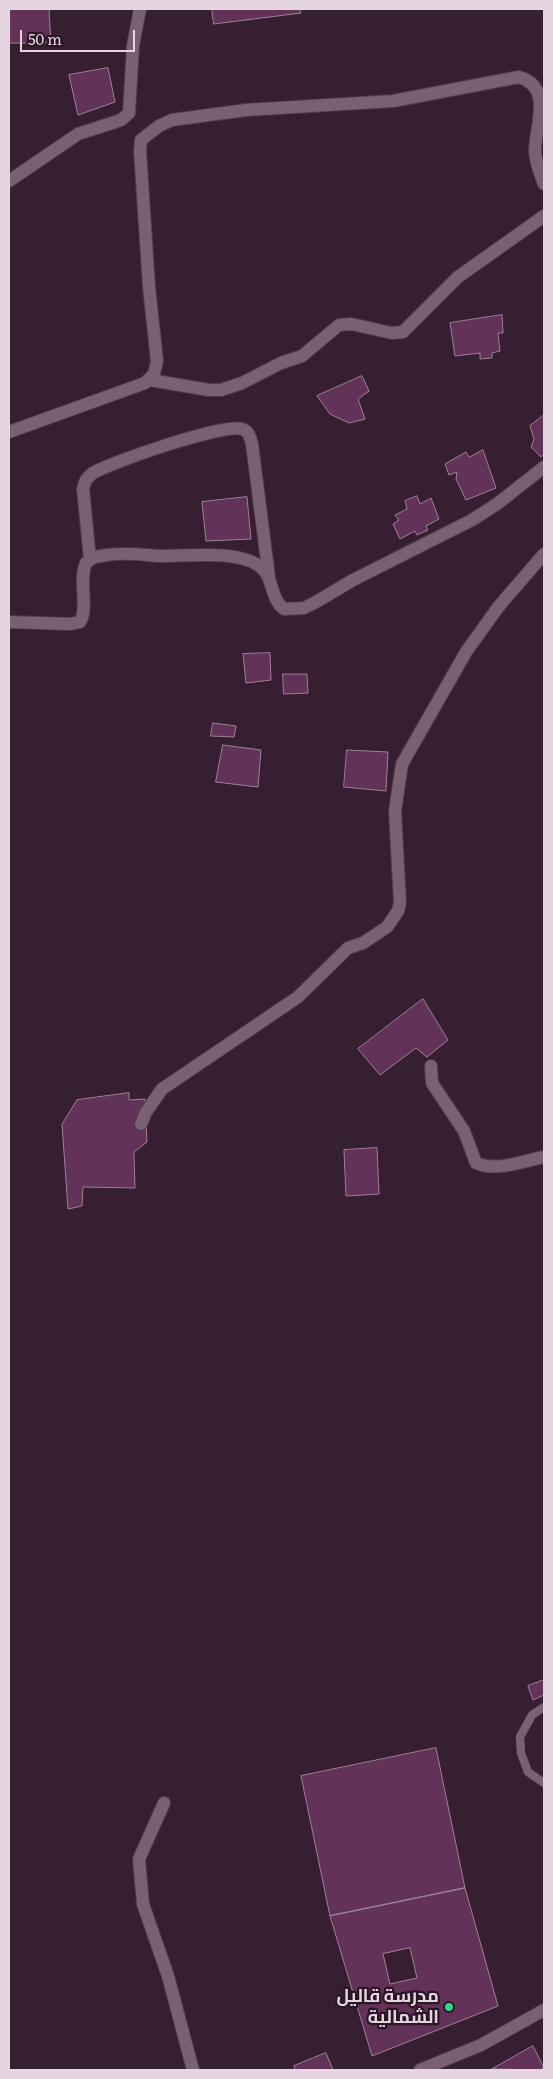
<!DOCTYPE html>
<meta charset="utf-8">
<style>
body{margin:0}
#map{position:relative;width:553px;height:2079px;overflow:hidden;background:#351f30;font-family:Literata,serif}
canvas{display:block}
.frame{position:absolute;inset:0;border:10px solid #e4d5e0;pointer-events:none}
.scale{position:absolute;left:20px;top:30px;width:115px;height:22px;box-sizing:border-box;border:2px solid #e4d5e0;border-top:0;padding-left:6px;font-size:15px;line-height:18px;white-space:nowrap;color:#e4d5e0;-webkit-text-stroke:4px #2b1626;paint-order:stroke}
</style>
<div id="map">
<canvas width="553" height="2079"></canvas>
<div class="frame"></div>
<div class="scale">50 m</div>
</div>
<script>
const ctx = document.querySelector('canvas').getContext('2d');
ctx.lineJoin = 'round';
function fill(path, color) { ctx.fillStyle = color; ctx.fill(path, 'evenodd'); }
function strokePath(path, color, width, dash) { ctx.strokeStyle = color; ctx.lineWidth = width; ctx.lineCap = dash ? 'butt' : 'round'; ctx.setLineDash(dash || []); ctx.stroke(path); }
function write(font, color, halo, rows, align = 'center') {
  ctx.font = font + ' Literata,Cairo,serif'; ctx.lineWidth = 4.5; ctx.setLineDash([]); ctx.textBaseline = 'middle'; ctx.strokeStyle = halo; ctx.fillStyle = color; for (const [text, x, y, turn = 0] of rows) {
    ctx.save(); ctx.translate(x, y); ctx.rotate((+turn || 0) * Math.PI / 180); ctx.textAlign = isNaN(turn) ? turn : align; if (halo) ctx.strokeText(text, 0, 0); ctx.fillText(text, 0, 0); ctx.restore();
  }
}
const building = new Path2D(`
 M10 9H49L51 43H10Z
 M212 9H300L301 13 214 24Z
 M108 68 115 102 78 115 69 75Z
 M502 315 503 333H498L500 351 492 353V358L480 359V353L455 356 450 323Z
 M362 376 369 391 358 399 365 419 349 423 330 414 317 396Z
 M544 415V454L541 457 531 447 534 439 530 426Z
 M483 450 496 488 466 500 456 479 457 472 449 475 445 464 466 452 469 457Z
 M417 496 420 504 431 498 439 519 426 526 428 530 417 535 415 531 400 539 393 524 399 520 395 515 407 509 405 501Z
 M247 497 251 539 206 541 202 502Z
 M270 653 271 680 246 683 243 654Z
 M283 674H307L308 693 284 694Z
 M213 723 236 726 234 737 211 736Z
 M223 745 261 750 258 787 216 782Z
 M347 750 388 752 386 791 344 787Z
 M423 999 448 1040 427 1057 416 1048 380 1075 358 1049Z
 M129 1093V1100L145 1099 147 1142 134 1152 135 1188 83 1187 82 1206 68 1209 62 1124 77 1100Z
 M377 1148 379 1194 346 1196 344 1150Z
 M544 1680V1695L533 1700 528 1686Z
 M436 1748 465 1888 330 1916 301 1776Z
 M465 1888 498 2006 372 2056 330 1916Z
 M410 1948 417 1978 390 1984 383 1954Z
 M533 2046 544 2068 539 2070 492 2069Z
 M326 2053 333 2070H295L294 2066Z`);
fill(building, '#623258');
strokePath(building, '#9d8296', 1);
const lane = new Path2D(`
 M544 1707 532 1715 520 1737 521 1753 528 1772 544 1783`);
const street = new Path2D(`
 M9 181 78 134 121 120 129 113 133 46 140 9
 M150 380 209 390H221L242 383 281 363 302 356 339 325 351 324 392 333 403 332 458 277 544 216
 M9 432 145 383 154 374 157 361 149 287 140 150 141 140 159 126 172 120 246 110 393 101 519 77C553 87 536 124 535 150 535 162 540 173 544 184
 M90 559 83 489C85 481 86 478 93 473 112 462 223 423 242 429 249 431 250 437 252 444L269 577
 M9 622 70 624 80 622C89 608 78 581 86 563 92 557 99 556 107 555 125 552 142 555 160 556 187 556 235 550 258 565 275 576 269 598 284 609L304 608 316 602 353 580 472 520 497 504 544 467
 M431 1066 432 1083 464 1131 476 1163C498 1172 522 1161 544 1157
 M141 1124 146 1112 162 1089 298 997 348 948 363 943 387 927 398 911 400 903 395 811 402 764 466 652 499 606 544 554
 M164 1803 139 1859 143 1904 168 1976 193 2070
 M420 2070 481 2045 544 2010`);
strokePath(lane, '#503d4c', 9);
strokePath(street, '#503d4c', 14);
strokePath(lane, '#796073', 8);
strokePath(street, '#796073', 12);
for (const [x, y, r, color] of [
 [449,2007,5,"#2fd883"]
]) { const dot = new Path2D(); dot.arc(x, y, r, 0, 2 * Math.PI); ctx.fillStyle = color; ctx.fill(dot); strokePath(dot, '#2b1626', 2); }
write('bold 18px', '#e4d5e0', '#2b1626', [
 ["مدرسة قاليل",439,1997],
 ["الشمالية",439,2018]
], 'right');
</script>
